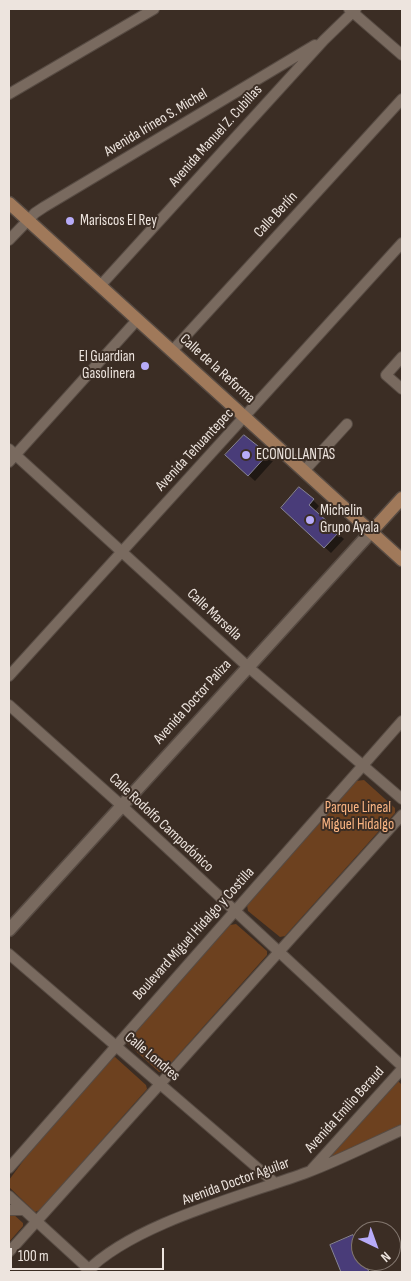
<!DOCTYPE html>
<meta charset="utf-8">
<style>
body{margin:0}
#map{position:relative;width:411px;height:1281px;overflow:hidden;background:#3b2d24;font-family:"Sofia Sans Condensed",sans-serif}
canvas{display:block}
.frame{position:absolute;inset:0;border:10px solid #ede4de;pointer-events:none}
.north{position:absolute;left:351px;top:1221px;width:50px;height:50px;box-sizing:border-box;background:#3b2d24;border:1px solid #82766e;border-radius:50%;rotate:138deg;font-size:14px;font-weight:700;line-height:20px;text-align:center;color:#ede4de}
.north::after{content:'';display:block;margin:auto;width:18px;height:22px;background:#b7abf8;clip-path:polygon(50% 0,100% 100%,50% 72%,0 100%)}
.scale{position:absolute;left:10px;top:1248px;width:154px;height:22px;box-sizing:border-box;border:2px solid #ede4de;border-top:0;padding-left:6px;font-size:15px;line-height:18px;white-space:nowrap;color:#ede4de;-webkit-text-stroke:4px #3b2d24;paint-order:stroke}
</style>
<div id="map">
<canvas width="411" height="1281"></canvas>
<div class="frame"></div>
<div class="north">N</div>
<div class="scale">100 m</div>
</div>
<script>
const ctx = document.querySelector('canvas').getContext('2d');
ctx.lineJoin = 'round';
function fill(path, color) { ctx.fillStyle = color; ctx.fill(path, 'evenodd'); }
function strokePath(path, color, width, dash) { ctx.strokeStyle = color; ctx.lineWidth = width; ctx.lineCap = dash ? 'butt' : 'round'; ctx.setLineDash(dash || []); ctx.stroke(path); }
function write(font, color, halo, rows, align = 'center') {
  ctx.font = font + ' "Sofia Sans Condensed",sans-serif'; ctx.lineWidth = 4; ctx.setLineDash([]); ctx.textBaseline = 'middle'; ctx.strokeStyle = halo; ctx.fillStyle = color; for (const [text, x, y, turn = 0] of rows) {
    ctx.save(); ctx.translate(x, y); ctx.rotate((+turn || 0) * Math.PI / 180); ctx.textAlign = isNaN(turn) ? turn : align; if (halo) ctx.strokeText(text, 0, 0); ctx.fillText(text, 0, 0); ctx.restore();
  }
}
fill(new Path2D(`
 M364 780 395 808V813L285 936 280 937 248 911 247 905 356 781Z
 M236 924 267 951V955L164 1071 159 1072 128 1044 127 1040 230 925Z
 M115 1057 146 1085 147 1089 40 1210 35 1212 9 1187V1180L43 1134 111 1058Z
 M395 1078 402 1085V1129L323 1162Z
 M9 1214H13L23 1223V1226L9 1242Z`), '#6d411f');
fill(new Path2D(`
 M244 436 273 461 255 481 233 461Z
 M313 500 319 506 314 512 344 539 331 553 289 514Z
 M352 1237 361 1248V1261H367L372 1272H342L332 1245Z`), '#0007');
const building = new Path2D(`
 M244 435 268 454 248 476 225 455Z
 M299 487 314 499 309 505 339 532 324 548 281 508Z
 M353 1235 361 1254V1261H364L369 1272H341L330 1245Z`);
fill(building, '#493c79');
strokePath(building, '#868495', 1);
const minor = new Path2D(`
 M349 9 402 55
 M9 94 154 9
 M9 240 35 213 44 207 315 45
 M100 286 324 40 356 9
 M172 351 402 99
 M402 357 386 375 402 389
 M9 449 247 666 402 799
 M9 462 137 320
 M304 471 347 424
 M9 676 402 243
 M9 705 121 805 402 1066
 M9 954 275 1183
 M9 1168 402 721
 M312 1169 402 1069
 M9 1196 92 1272
 M9 1210H24
 M9 1252 402 815
 M86 1272C134 1223 243 1196 308 1172 340 1160 371 1144 402 1130`);
const tertiary = new Path2D(`
 M9 930 371 532`);
const secondary = new Path2D(`
 M9 203 402 560
 M371 532 402 498`);
strokePath(minor, '#574b43', 12);
strokePath(tertiary, '#574b43', 15);
strokePath(secondary, '#574b43', 15);
strokePath(minor, '#796a5f', 10);
strokePath(tertiary, '#796a5f', 12);
strokePath(secondary, '#a0795a', 12);
for (const [x, y, r, color] of [
 [70,221,5,"#b7abf8"],
 [145,366,5,"#b7abf8"],
 [246,455,5,"#b7abf8"],
 [310,520,5,"#b7abf8"]
]) { const dot = new Path2D(); dot.arc(x, y, r, 0, 2 * Math.PI); ctx.fillStyle = color; ctx.fill(dot); strokePath(dot, '#3b2d24', 2); }
write('15px', '#ede4de', '#3b2d24', [
 ["Avenida Irineo S. Michel",156,123,-31],
 ["Avenida Manuel Z. Cubillas",216,136,-48],
 ["Calle Berlín",276,215,-47],
 ["Calle de la Reforma",217,369,42],
 ["Avenida Tehuantepec",195,450,-47],
 ["Calle Marsella",214,615,43],
 ["Avenida Doctor Paliza",193,702,-48],
 ["Calle Rodolfo Campodónico",161,823,43],
 ["Boulevard Miguel Hidalgo y Costilla",194,934,-48],
 ["Calle Londres",152,1057,40],
 ["Avenida Emilio Beraud",345,1110,-48],
 ["Avenida Doctor Aguilar",236,1182,-20]
]);
write('15px', '#ede4de', '#3b2d24', [
 ["Mariscos El Rey",80,221],
 ["El Guardian",135,357,"right"],
 ["Gasolinera",135,374,"right"],
 ["ECONOLLANTAS",256,455],
 ["Michelin",320,511],
 ["Grupo Ayala",320,528]
], 'left');
write('15px', '#fbb583', '#3b2d24', [
 ["Parque Lineal",358,808],
 ["Miguel Hidalgo",358,825]
]);
</script>
